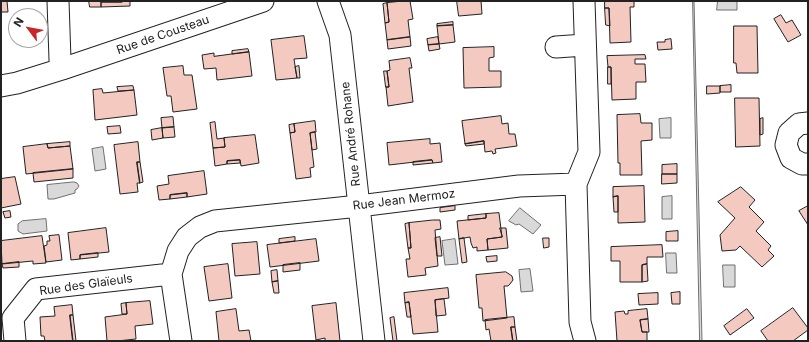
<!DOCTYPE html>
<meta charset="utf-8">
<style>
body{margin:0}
#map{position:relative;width:809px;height:342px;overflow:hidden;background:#fff;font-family:Inter,sans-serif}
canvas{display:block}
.frame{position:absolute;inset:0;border:2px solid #222;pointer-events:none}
.north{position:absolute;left:8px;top:8px;width:40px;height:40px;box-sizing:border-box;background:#fff;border:1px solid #a7a7a7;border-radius:50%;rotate:302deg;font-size:11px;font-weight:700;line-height:16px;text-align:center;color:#222}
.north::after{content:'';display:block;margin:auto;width:14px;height:18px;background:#c62828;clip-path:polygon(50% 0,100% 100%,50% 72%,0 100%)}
</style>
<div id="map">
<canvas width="809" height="342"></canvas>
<div class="frame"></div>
<div class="north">N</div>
</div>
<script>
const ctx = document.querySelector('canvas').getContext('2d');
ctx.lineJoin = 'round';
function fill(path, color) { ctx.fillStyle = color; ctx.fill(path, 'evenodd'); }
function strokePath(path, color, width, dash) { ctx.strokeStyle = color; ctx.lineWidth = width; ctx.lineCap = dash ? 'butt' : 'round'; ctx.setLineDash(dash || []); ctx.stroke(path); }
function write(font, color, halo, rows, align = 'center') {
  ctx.font = font + ' Inter,sans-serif'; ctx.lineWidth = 3; ctx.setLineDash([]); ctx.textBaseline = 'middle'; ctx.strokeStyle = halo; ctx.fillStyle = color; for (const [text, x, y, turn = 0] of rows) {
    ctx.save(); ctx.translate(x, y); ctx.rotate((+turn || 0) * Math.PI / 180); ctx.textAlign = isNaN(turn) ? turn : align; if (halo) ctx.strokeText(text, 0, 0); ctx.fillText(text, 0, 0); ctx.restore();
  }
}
const water = new Path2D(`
 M693 1H694L702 341H700Z
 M718 1H737V10H717Z
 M671 118V138H660L659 119Z
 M103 147 106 169 95 171 92 149Z
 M74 182 77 183 79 186 77 189 75 190V193L54 199H48L47 185Z
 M672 196V219H662V197Z
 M520 208 541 225 533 234 519 224 516 225 509 221Z
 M46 219 47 231 23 234 18 231V224L22 221Z
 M455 239 458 264 445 265 442 241Z
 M666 253H676L677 273H667Z
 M723 265H735V287H724Z
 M530 269 533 291 521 292 519 270Z`);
fill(water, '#d9d9d9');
strokePath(water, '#6f6f6f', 1);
const building = new Path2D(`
 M1 1H7L8 12H1Z
 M89 1H122V2H101V7H90Z
 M122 1H130V6L101 7V2H122Z
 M403 1H410L413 19 408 20 410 37 387 40 385 23 389 22 387 3Z
 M457 1H481L482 14 459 16Z
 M605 1H634V7H630L631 42 610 43 609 8H605Z
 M387 3 389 22 385 23 383 4Z
 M605 8H609L610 26 606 25Z
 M781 15 786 23 792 20 801 35 788 42 774 19Z
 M453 22V25L437 26V24Z
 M453 25 455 42 439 44 437 26Z
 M734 26H757L758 73H737L736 63H734Z
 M304 36 307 58 294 59 297 78 276 80 271 40Z
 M410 37 411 46 388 49 387 40Z
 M438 37 439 44 428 45 427 39Z
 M671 39 672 49 658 50 657 42H665V40Z
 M439 44 440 49 429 51 428 45Z
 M494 47V57L489 58V71H501V87L464 88 463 48Z
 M248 49 249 52 232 54V51Z
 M249 52 252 76 217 80 216 68 204 69 202 55 214 53V56Z
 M645 55 646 59H635V64H645L646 82H636V99L612 100 611 67H608L607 56Z
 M410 58 412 68H409L413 102 388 106 386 87H389L387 71 390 70 389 61Z
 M183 66 184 75H192L197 109 173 112 171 96H167L163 68Z
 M299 66 300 78H297L295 67Z
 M608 67H611V84H608Z
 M384 71H387L389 87H386Z
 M731 85V92H720V86Z
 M133 86 134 90 118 91 117 87Z
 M707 86H720V93L707 94Z
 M102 89 103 93 134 90 137 115 95 120 93 90Z
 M735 98H759L760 146 736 147Z
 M640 114 641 123H652V140L641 141 642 175H620V163H618L617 115Z
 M501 116 502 124 508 123 509 134H515L517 146 495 149 496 153 493 154 492 151 485 152 484 141 465 144 462 121Z
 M173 117 174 127 162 128 161 118Z
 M763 118V134L760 135V119Z
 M315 121 316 132 310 133 314 167 310 168 311 177 296 179 290 133 295 132 294 124Z
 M215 122 217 139 224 138 225 147 213 148 210 123Z
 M294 124 295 132 290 133 289 125Z
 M120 126 121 133 108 134 107 127Z
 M174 127 175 137 163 138 162 128Z
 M162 128 163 138 152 140 151 130Z
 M315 132 317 149 312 150 310 133Z
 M255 135 259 163 241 166 240 160 227 161V164L215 166 213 148 225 147 224 138Z
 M430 139V144L440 143 442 162 433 163 432 160 389 165 387 143Z
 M484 141V144L466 146 465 144Z
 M70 142V146L48 148 47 144Z
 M138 142 140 162H137L140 183H137L138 192 120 194 114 145Z
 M47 144 48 148 70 146 73 169 26 174 23 147Z
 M240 160V163L227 164V161Z
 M432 160 433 163 413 165V162Z
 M137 162H140L143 182 140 183Z
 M677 164V174H662V165Z
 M73 169V178L34 182 33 173Z
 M204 171 207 194 187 197V193L170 195V199L159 200 157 186 169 184 168 176Z
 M662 174H677V183L662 184Z
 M15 177 21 204 1 208V179Z
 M644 186 645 222 618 223V196L613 197V187Z
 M741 187 755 200 749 207 764 222 756 231 771 246 768 250 774 256 762 267 740 246 736 250 722 251 720 235 735 218 718 202Z
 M187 193V197L170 199V195Z
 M618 196V212H614L613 197Z
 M455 206V210L440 212V208Z
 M808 206V225L799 211Z
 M10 211 11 217 5 218 3 212Z
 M499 213 502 237 487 239 488 250 477 251V247L473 248 471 243 470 237 459 239 457 221 486 218V214Z
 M486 214V218L468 220V216Z
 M433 220H440L441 229 435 230 438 266 425 268 426 275 408 277 406 259H410L408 248H411L409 223Z
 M409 223 411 248H408L405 224Z
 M106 228 109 252 80 255V259L71 260 68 233Z
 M500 228H506L508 248 488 250 487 239 502 237Z
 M678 231V241H666V232Z
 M59 235 62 260 46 262 44 246 47 245V241H50L49 236Z
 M42 236 46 263 33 264V261L2 264 1 241Z
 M295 237V241L279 243V239Z
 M440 237 442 256H437L435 238Z
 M464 238 467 262 462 263 459 239Z
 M543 238H549V247L544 248Z
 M316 239 319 261 270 267 267 245Z
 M257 242 260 274 235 276 232 244Z
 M662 245 663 257H647V264L642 265V282H620V261H611V247Z
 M98 253V257L80 259V255Z
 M497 256V261L487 262 486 257Z
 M19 262V267L3 268 2 264Z
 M300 263V270L283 272V265Z
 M228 264 232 298 209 301 204 267Z
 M647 264 648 281 642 282V265Z
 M277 270 278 281 272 282 271 271Z
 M506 272 512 276 513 280 510 284 508 286H504L507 318 483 321 482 308H479L476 275Z
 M278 281 279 293H274L272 282Z
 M448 288 449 298 435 300 438 332 413 334 409 302 405 303 404 293Z
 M680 292V304H672L671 293Z
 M658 293V304L639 305 638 294Z
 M444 299 446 315 436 316 435 300Z
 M150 301 153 324 135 326 136 339 117 341H107L105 317 127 314 126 303Z
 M409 302 411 317H407L405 303Z
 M126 303 127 314H122L121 304Z
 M336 303 340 341H325V338L316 340 312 306Z
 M72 305 73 315H70L73 341H45L44 336H41L40 317 55 316 54 307Z
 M793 308 808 328V330L793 341H768L761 331Z
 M236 309 239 331 249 330 251 341H219L216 312Z
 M647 309 648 319 640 320 642 332H647V341H617L615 312 624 311 625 314H628V311Z
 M747 309 754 318 730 335 724 326Z
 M70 315H73L76 341H73Z
 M394 317 397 341H393L390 318Z
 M514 317 515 327H511L513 341H491L489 329 486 330 485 320Z
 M648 319 649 332H642L640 320Z
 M511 327H515L517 341H513Z`);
fill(building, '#f3c9c0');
strokePath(building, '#222', 1);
const minor = new Path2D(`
 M58 1 60 60 62 69
 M328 1 340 35 374 341
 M584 1 589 152 576 184 580 322 585 341
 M556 47 585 45
 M1 86 17 83 62 69 263 1
 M808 123 799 124 789 133 786 145 791 158 802 164H808
 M15 341 13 318 36 289 171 274
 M181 341 171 274 178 251 187 237 200 227 215 221 359 206 519 186 576 184`);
strokePath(minor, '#222', 23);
strokePath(minor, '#fff', 21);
write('12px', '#222', '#fff', [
 ["Rue de Cousteau",163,35,-19],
 ["Rue André Rohane",351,134,-96],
 ["Rue Jean Mermoz",404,200,-7],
 ["Rue des Glaïeuls",86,285,-8]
]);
</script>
